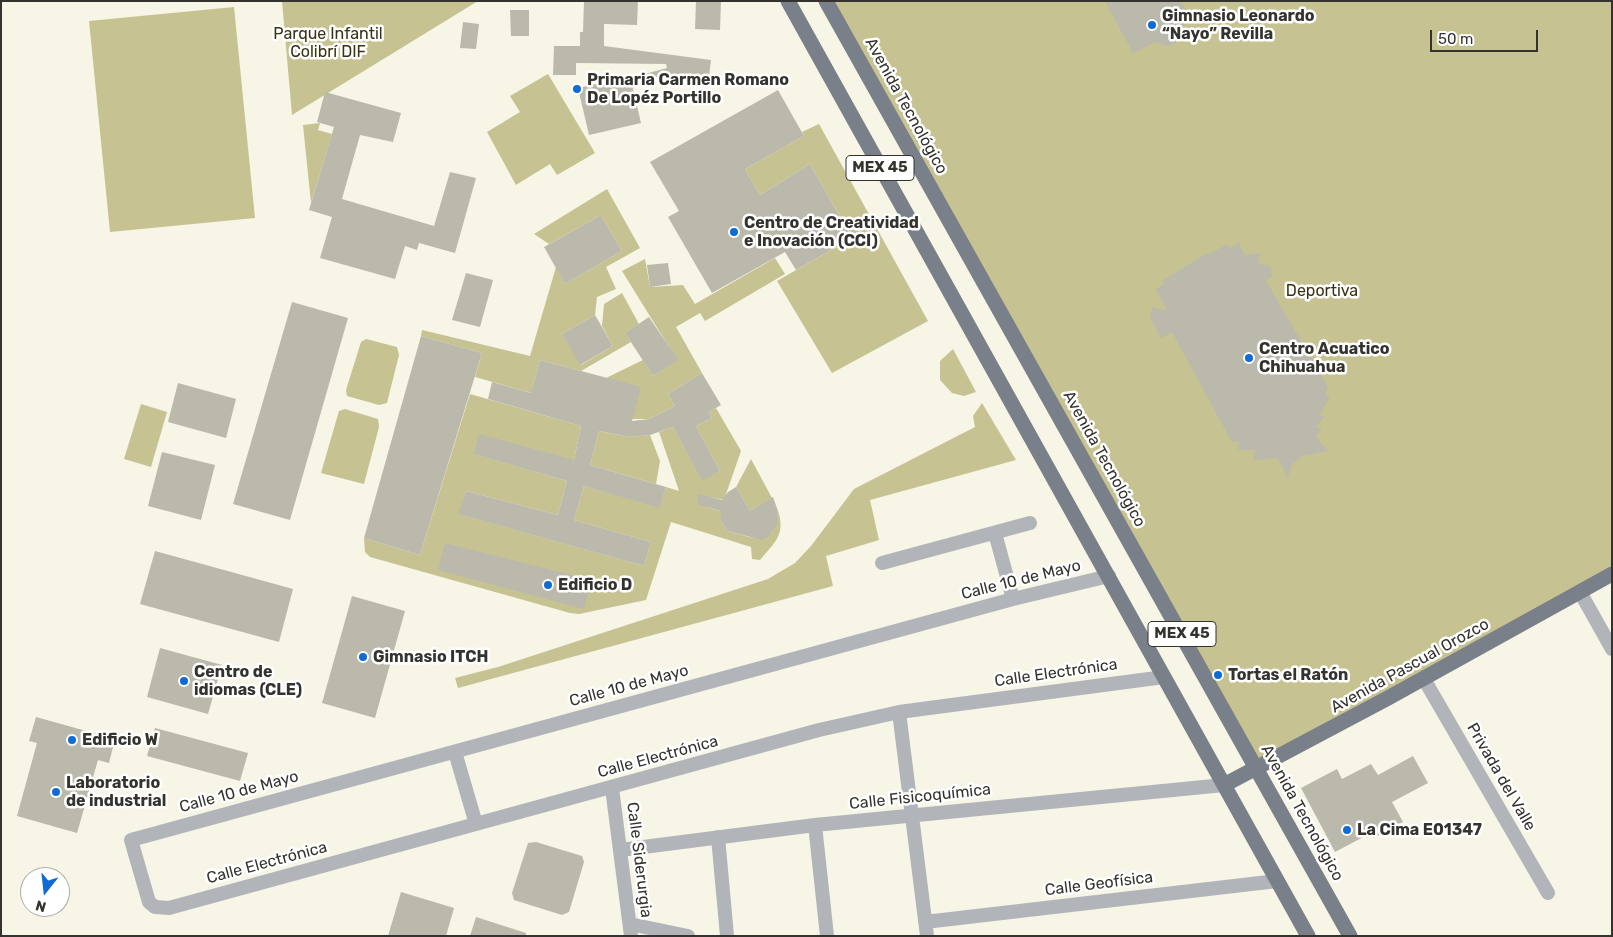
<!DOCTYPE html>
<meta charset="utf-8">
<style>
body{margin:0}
#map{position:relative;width:1613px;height:937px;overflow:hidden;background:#f6f5e6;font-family:Rubik,sans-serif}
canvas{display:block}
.frame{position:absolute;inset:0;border:2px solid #34332e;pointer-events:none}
.north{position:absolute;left:20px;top:867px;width:50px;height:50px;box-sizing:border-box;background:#fff;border:1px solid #aeadab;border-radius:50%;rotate:196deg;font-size:14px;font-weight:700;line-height:20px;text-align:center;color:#34332e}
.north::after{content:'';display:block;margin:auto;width:18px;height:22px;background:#106bd4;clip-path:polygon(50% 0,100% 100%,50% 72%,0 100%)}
.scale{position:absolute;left:1430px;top:30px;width:108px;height:22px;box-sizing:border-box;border:2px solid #34332e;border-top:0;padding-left:6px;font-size:15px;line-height:18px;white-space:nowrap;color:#34332e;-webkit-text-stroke:4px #fff;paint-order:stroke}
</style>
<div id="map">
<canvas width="1613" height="937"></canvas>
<div class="frame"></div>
<div class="north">N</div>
<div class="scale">50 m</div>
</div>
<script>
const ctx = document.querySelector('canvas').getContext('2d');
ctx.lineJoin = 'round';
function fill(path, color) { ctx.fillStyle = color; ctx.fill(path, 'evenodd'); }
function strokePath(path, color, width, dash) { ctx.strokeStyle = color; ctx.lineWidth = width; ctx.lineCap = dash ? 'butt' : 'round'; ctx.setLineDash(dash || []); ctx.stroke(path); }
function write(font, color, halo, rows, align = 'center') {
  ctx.font = font + ' Rubik,sans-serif'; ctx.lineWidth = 5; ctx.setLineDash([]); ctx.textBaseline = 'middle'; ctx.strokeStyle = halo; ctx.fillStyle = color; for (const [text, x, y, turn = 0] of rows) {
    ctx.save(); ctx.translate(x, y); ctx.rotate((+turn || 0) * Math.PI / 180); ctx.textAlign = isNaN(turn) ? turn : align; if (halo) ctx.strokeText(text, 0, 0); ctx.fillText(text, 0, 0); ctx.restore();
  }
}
fill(new Path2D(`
 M282 1H478L292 115Z
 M826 1H1612V574L1257 768Z
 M234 7 255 218 110 232 89 21Z
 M548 74 595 153 557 175 550 164 516 185 487 132 520 112 510 96Z
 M320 123 318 130 332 134 311 203 303 125Z
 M819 124 928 321 832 373 777 281 852 238 810 164 760 195 745 169 804 136 802 132Z
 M607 189 640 248 606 267 616 289 597 297 595 315 562 334 581 365 613 346 602 326 604 304 622 293 639 324 625 333 631 342 581 371 540 360 533 386 606 378 643 360 653 376 677 360 622 271 645 259 650 287 683 285 695 304 775 258 785 274 705 321 700 313 676 327 702 373 668 394 675 406 649 419H623L475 377 482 353 421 336 422 330 530 356 556 267 565 284 622 251 601 215 549 244 534 234Z
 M366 339 397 347 399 355 387 403 379 405 347 396 346 390 361 342Z
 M953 349 976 392 964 396 952 393 940 380V361Z
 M470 394 581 426 574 460 475 454 567 481 558 515 466 491 459 514 644 566 651 542 574 520 584 486 660 507 666 487 679 491 659 432 673 427 702 480 720 471 696 426 712 418 709 412 716 408 741 451 724 500 710 497 707 507 721 511V521L727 531C755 538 774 549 778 511 786 535 774 543 760 560L752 559 751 547 671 522 646 600 579 614 570 613 370 557 365 552 364 538 420 555Z
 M982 403 1016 460 870 500 879 540 826 556 833 586 458 688 455 678 498 667 768 579 795 563 811 546 854 489 975 427 973 416Z
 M141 404 167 412 151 467 124 459Z
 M345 409 378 419 379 427 364 484 321 473 339 411Z
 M599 431 630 437 650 435 660 461 656 484 590 465Z
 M751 459 772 498 750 511 736 487Z`), '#c7c292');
fill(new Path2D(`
 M584 1H638L637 25 604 24V46L711 60 708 84 641 75 667 68 666 64 576 63V75H553L554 46H580V32H583Z
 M696 1H721L720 30 695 29Z
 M1105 1H1181L1192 21 1180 28 1179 37 1175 44 1167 46 1155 42 1133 53Z
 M510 10H529V36H511Z
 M463 22 479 24 476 49 460 48Z
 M630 76 641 123 589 135 578 88Z
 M778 90 804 136 745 169 760 195 810 164 852 238 796 270 785 252 712 293 668 217 679 211 650 162Z
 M325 92 401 113 393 142 360 135 342 199 434 226 450 172 476 178 455 253 419 243 417 250 405 246 395 279 320 258 332 217 309 210 334 127 317 122Z
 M601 215 622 251 565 284 544 247Z
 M1239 243 1245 255 1261 253 1258 263 1271 267 1272 276 1266 281 1328 387 1325 394 1330 397 1319 415 1325 416 1316 427 1322 429 1316 437 1328 451 1302 456 1291 465 1288 479 1278 458 1253 460 1256 450H1238L1240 442H1232L1172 332 1161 338 1150 318 1152 307 1167 311 1156 289 1164 284 1162 281 1207 253 1208 255 1227 244 1229 248Z
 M668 263 671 284 650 287 647 265Z
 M466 273 493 280 480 327 452 320Z
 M292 302 348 318 290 520 233 504Z
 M595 315 613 346 580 365 562 334Z
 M649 317 678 360 653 376 625 333Z
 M421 336 482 353 420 555 364 538Z
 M540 360 641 387 632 421 649 419 675 406 668 394 702 373 721 405 709 412 712 418 696 426 720 471 702 481 673 427 650 435 630 437 599 431 590 465 666 487 660 508 584 486 574 520 651 542 644 566 458 514 466 491 558 515 567 481 474 454 479 434 574 460 581 426 488 399 492 382 531 393Z
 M178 383 236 399 226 438 168 422Z
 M162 452 215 465 201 520 148 506Z
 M736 487 750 511 773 497 778 511 777 524 769 536 762 540 727 531 721 521V511L697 504 699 494 722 500 728 492Z
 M445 543 591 580 584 609 438 570Z
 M155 551 293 589 279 642 140 604Z
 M352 596 405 611 375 718 322 703Z
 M160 648 222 665 208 714 147 697Z
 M36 717 115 739 109 763 98 760 77 833 17 816 37 743 29 741Z
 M155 728 248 753 240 781 147 756Z
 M1413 756 1428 783 1392 802 1403 822 1374 838 1371 833 1335 852 1301 788 1337 769 1342 779 1371 764 1378 775Z
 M536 842 582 856 584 862 569 912 562 915 514 900 512 893 528 843Z
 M401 892 454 908 446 936H388Z
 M476 917 526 933V936H470Z`), '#bab9ab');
strokePath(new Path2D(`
 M995 533 1013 599
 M882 563 1030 523
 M1109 576 1013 599 131 840 149 902 155 907 169 908 819 730 899 712 1164 677
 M1580 592 1612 649
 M1424 679 1548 893
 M899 712 927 936
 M455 752 476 824
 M612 788 631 936
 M815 825 827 936
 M718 837 727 936
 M620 850 815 825 1224 785
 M925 922 1277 881
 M630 924 688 936`), '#b1b5ba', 14);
strokePath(new Path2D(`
 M788 1 1308 936
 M826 1 1350 936
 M1224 785 1388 698 1612 574`), '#798089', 15);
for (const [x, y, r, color] of [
 [1152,25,5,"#106bd4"],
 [577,89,5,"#106bd4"],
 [734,232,5,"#106bd4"],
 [1249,358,5,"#106bd4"],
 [548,585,5,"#106bd4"],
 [363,657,5,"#106bd4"],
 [1218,675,5,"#106bd4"],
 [184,681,5,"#106bd4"],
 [72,740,5,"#106bd4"],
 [56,792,5,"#106bd4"],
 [1347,830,5,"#106bd4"]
]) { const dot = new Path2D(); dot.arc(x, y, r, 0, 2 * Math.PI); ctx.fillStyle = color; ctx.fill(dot); strokePath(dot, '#fff', 2); }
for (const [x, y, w] of [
 [880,168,68],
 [1182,634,68]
]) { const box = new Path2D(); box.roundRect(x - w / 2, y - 12.5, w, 25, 4); ctx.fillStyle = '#fff'; ctx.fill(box); strokePath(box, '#34332e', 1); }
write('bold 15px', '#34332e', null, [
 ["MEX 45",880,168],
 ["MEX 45",1182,634]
]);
write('bold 16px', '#34332e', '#fff', [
 ["Gimnasio Leonardo",1162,16],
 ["“Nayo” Revilla",1162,34],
 ["Primaria Carmen Romano",587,80],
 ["De Lopéz Portillo",587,98],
 ["Centro de Creatividad",744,223],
 ["e Inovación (CCI)",744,241],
 ["Centro Acuatico",1259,349],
 ["Chihuahua",1259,367],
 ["Edificio D",558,585],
 ["Gimnasio ITCH",373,657],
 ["Centro de",194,672],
 ["idiomas (CLE)",194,690],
 ["Tortas el Ratón",1228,675],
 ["Edificio W",82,740],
 ["Laboratorio",66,783],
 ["de industrial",66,801],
 ["La Cima E01347",1357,830]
], 'left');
write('16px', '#373313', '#fff', [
 ["Parque Infantil",328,34],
 ["Colibrí DIF",328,52],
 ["Deportiva",1322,291]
]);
write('16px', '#34332e', '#fff', [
 ["Avenida Tecnológico",906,106,61],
 ["Avenida Tecnológico",1104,459,61],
 ["Calle 10 de Mayo",1021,580,-14],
 ["Avenida Pascual Orozco",1410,666,-29],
 ["Calle Electrónica",1056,673,-8],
 ["Calle 10 de Mayo",629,686,-15],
 ["Calle Electrónica",658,757,-15],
 ["Privada del Valle",1501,777,60],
 ["Calle 10 de Mayo",239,792,-15],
 ["Calle Fisicoquímica",920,797,-6],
 ["Avenida Tecnológico",1302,813,61],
 ["Calle Siderurgia",639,860,83],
 ["Calle Electrónica",267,863,-15],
 ["Calle Geofísica",1099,884,-7]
]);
</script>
